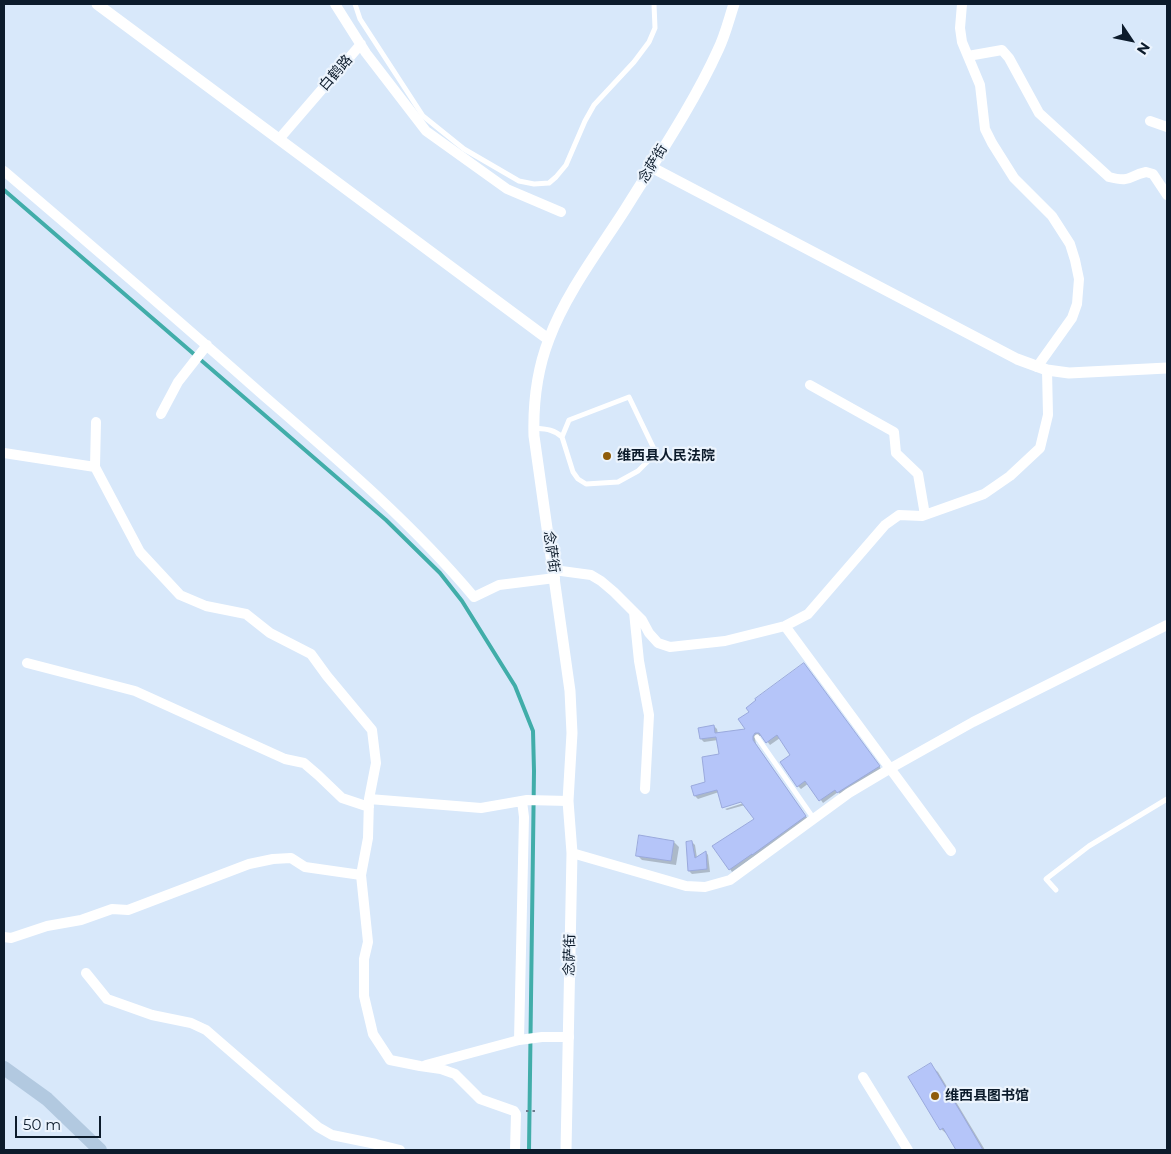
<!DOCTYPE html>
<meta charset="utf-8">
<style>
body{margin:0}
#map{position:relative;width:1171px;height:1154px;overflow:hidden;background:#d8e8fa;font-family:Montserrat,sans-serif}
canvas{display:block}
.frame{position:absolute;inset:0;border:5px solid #0c1b2b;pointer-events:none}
.north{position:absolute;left:1106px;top:15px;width:50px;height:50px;-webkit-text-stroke:4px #ecf4fd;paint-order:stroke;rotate:124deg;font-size:14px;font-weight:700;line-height:20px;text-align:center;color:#0c1b2b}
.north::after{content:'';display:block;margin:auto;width:18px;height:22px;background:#0c1b2b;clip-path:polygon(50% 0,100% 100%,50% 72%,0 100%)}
.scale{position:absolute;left:15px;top:1116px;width:86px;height:22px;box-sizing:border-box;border:2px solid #0c1b2b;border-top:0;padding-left:6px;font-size:15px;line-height:18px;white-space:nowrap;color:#0c1b2b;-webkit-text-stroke:4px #ecf4fd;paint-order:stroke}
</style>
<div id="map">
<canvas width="1171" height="1154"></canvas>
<div class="frame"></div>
<div class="north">N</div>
<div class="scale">50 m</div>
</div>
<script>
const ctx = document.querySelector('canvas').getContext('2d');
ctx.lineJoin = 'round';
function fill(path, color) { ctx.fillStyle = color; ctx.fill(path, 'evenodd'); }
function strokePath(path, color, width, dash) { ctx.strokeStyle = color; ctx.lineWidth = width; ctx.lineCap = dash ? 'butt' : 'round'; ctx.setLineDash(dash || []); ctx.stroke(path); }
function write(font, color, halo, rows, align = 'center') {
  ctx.font = font + ' Montserrat,"Noto Sans SC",sans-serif'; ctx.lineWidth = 4.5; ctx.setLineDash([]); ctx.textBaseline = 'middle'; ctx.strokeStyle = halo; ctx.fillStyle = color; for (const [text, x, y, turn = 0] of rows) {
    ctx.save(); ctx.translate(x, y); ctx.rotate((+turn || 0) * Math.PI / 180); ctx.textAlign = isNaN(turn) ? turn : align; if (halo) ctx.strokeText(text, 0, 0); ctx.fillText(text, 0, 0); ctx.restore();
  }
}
fill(new Path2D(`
 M807 668 882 770 841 795 838 792 823 803 809 783 801 789 798 786 792 755 780 738 770 745 763 736H758L755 739 756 744 808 819 732 872 730 869 756 819 745 805 727 810 725 809 747 802V800L724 807 719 792 698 799 695 796 707 783 720 755 718 740 704 742 701 739 714 726 717 729 718 734 747 730Z
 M674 842 679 847 676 865 642 860 637 855Z
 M692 842 695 845 697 858 706 852 708 855 710 872 692 874 689 871Z
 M930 1065 938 1072 985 1150H958L949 1136 941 1129Z`), '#0003');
strokePath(new Path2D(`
 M4 190 386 520 440 573 462 601 515 686 533 731 534 771 529 1150`), '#41ada9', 4);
const building = new Path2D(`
 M804 663 880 766 837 793 835 790 819 801 805 781 797 787 780 762 790 755 777 735 766 743 759 733H755L753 736V740L806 816 752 855V854L729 870 712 846 754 819 741 802 722 808 717 790 694 796 691 786 705 782 702 757 719 754 716 737 700 739 698 728 714 725 715 733 745 729 738 719 749 712 746 708 756 700 755 699Z
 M639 835 674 841 671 861 636 856Z
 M692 841 695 858 706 851 707 869 688 871 686 842Z
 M931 1063 963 1116 983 1150H956L943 1128 940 1130 908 1077Z`);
fill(building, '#b5c5f9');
strokePath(building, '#9aa9dc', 1);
strokePath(new Path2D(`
 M526 1111H535`), '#6c7c8d', 2, [2.5, 4]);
strokePath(new Path2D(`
 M355 4 360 19 423 116 464 149 519 181 534 184 549 183 556 177 566 165 585 121 594 105 634 62 649 42 655 28 654 4
 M534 428C544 429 554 429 562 437L573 472 578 479 586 484 618 482 638 471 656 453 629 397 569 420 562 437
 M757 737 814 819
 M1056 890 1046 879 1089 846 1167 799`), '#fff', 5);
strokePath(new Path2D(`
 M335 4 366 53 426 131 507 189 561 212
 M962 4 960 28 962 42 980 85 985 129 992 143 1014 178 1052 216 1070 244 1075 260 1079 279 1077 304 1072 318 1037 367
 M968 56 1002 50 1009 58 1039 113 1109 177C1132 183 1127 176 1146 172L1153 174 1167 195
 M1150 121 1167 127
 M280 138 361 44
 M4 171C91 245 178 320 264 396 337 459 412 523 474 597L499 585 555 578
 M810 385 894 432 896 453 918 474 925 515
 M161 414 178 382 207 345
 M96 422 95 467 140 552 180 595 206 606 246 614 270 633 311 654 327 676 372 730 376 763 369 799 368 838 361 875 368 942 364 959V996L373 1034 390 1060 420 1066 441 1069 455 1074 480 1099 514 1111 516 1114 515 1150
 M4 453 95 467
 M554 570 591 575 601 581 614 592 642 620 649 633 658 643 670 647 725 641 785 626 808 614 885 525 899 515 922 516 984 494 1010 476 1040 448 1048 415 1047 370
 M634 612 639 661 649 715 645 789
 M785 626 951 851
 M27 663 135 691 285 759 304 763 318 775 342 798 369 807
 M369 799 481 808 527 800 568 801
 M572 853 686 886 705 887 730 880 849 793 891 768 973 722 1167 625
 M4 937 11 938 47 926 81 920 112 909 128 910 249 864 273 859 291 858 305 867 361 875
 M86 973 107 999 152 1015 191 1023 206 1030 318 1127 332 1135 376 1144 400 1150
 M519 1040 524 817 522 801
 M426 1065 519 1040 542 1037H569
 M863 1077 908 1150`), '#fff', 10);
strokePath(new Path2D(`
 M97 4 548 339
 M651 167 1017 359 1047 370 1069 373 1167 368
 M566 1150 572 853 568 801 572 733 570 691 534 436C533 403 537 370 549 339 566 293 600 249 626 208 657 158 694 103 718 50 725 36 729 19 734 4`), '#fff', 11);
strokePath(new Path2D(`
 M4 1068 47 1099 100 1150`), '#b2c9e0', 14);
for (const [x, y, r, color] of [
 [607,456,5,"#8f5c0a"],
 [935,1096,5,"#8f5c0a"]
]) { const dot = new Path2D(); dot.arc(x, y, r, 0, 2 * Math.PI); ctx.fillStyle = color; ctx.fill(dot); strokePath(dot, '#ecf4fd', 2); }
write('14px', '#0c1b2b', '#ecf4fd', [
 ["白鹤路",336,73,-49],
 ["念萨街",653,164,-59],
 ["念萨街",551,552,82],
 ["念萨街",570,955,-89]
]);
write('bold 14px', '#0c1b2b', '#ecf4fd', [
 ["维西县人民法院",617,456],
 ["维西县图书馆",945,1096]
], 'left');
</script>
